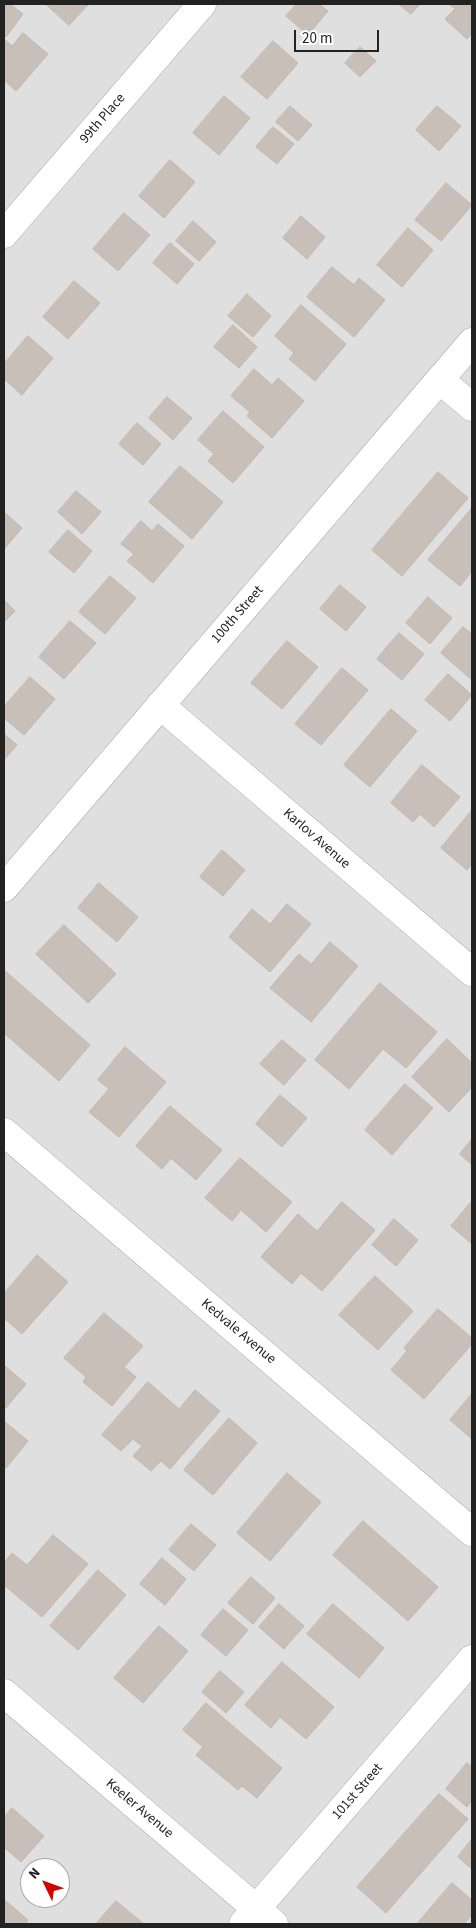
<!DOCTYPE html>
<style>
body{margin:0}
#map{position:relative;width:476px;height:1928px;overflow:hidden;background:#f2efe9;font-family:"Source Sans 3",sans-serif}
canvas{display:block}
.frame{position:absolute;inset:0;border:5px solid #222;pointer-events:none}
.north{position:absolute;left:20px;top:1858px;width:50px;height:50px;box-sizing:border-box;background:#fff;border:1px solid #a7a7a7;border-radius:50%;rotate:312deg;font-size:14px;font-weight:700;line-height:20px;text-align:center;color:#222}
.north::after{content:'';display:block;margin:auto;width:18px;height:22px;background:#d40000;clip-path:polygon(50% 0,100% 100%,50% 72%,0 100%)}
.scale{position:absolute;left:294px;top:30px;width:85px;height:22px;box-sizing:border-box;border:2px solid #222;border-top:0;padding-left:6px;font-size:15px;line-height:18px;white-space:nowrap;color:#222;-webkit-text-stroke:4px #fff;paint-order:stroke}
</style>
<div id="map">
<canvas width="476" height="1928"></canvas>
<div class="frame"></div>
<div class="north">N</div>
<div class="scale">20 m</div>
</div>
<script>
const ctx = document.querySelector('canvas').getContext('2d');
ctx.lineJoin = 'round';
function fill(path, color) { ctx.fillStyle = color; ctx.fill(path, 'evenodd'); }
function strokePath(path, color, width, dash) { ctx.strokeStyle = color; ctx.lineWidth = width; ctx.lineCap = dash ? 'butt' : 'round'; ctx.setLineDash(dash || []); ctx.stroke(path); }
function write(font, color, halo, rows, align = 'center') {
  ctx.font = font + ' "Source Sans 3",sans-serif'; ctx.lineWidth = 5; ctx.setLineDash([]); ctx.textBaseline = 'middle'; ctx.strokeStyle = halo; ctx.fillStyle = color; for (const [text, x, y, turn = 0] of rows) {
    ctx.save(); ctx.translate(x, y); ctx.rotate((+turn || 0) * Math.PI / 180); ctx.textAlign = isNaN(turn) ? turn : align; if (halo) ctx.strokeText(text, 0, 0); ctx.fillText(text, 0, 0); ctx.restore();
  }
}
fill(new Path2D(`
 M4 4H472V1924H4ZM30 1868H60V1898H30Z`), '#e0dfdf');
const building = new Path2D(`
 M4 4H10L23 14 6 37 4 35Z
 M46 4H89L69 25Z
 M297 4H319L328 11 308 35 286 16Z
 M399 4H420L411 14Z
 M449 4H472V33L467 39 445 19 455 9Z
 M23 33 48 54 16 91 4 80V39L12 46Z
 M273 41 298 63 267 99 241 77Z
 M360 47 376 61 360 77 345 63Z
 M224 96 250 118 219 155 193 133Z
 M290 106 312 125 298 141 276 122Z
 M437 106 461 126 439 151 416 130Z
 M273 127 294 144 277 164 256 147Z
 M170 160 195 182 164 218 139 196Z
 M446 183 472 205 441 241 415 220Z
 M124 213 150 235 118 271 93 249Z
 M301 216 325 237 307 259 283 238Z
 M193 221 216 242 199 261 176 241Z
 M408 228 433 250 402 287 377 265Z
 M170 243 194 264 177 284 153 263Z
 M332 267 354 285 359 278 385 300 354 337 307 297Z
 M74 281 100 303 68 339 43 317Z
 M247 294 271 316 253 337 228 316Z
 M301 305 346 344 315 381 289 359 294 353 275 336Z
 M233 325 257 347 239 368 214 347Z
 M28 336 53 358 22 395 4 379V364Z
 M254 369 272 385 278 378 304 401 272 438 247 416 250 412 231 396Z
 M167 397 192 418 173 440 149 418Z
 M223 411 264 447 233 483 208 461 214 454 198 440Z
 M137 423 161 444 143 465 119 444Z
 M180 466 223 502 192 539 149 502Z
 M438 472 468 498 402 576 372 550Z
 M76 491 101 512 82 534 58 512Z
 M472 508V571L460 586 428 560Z
 M4 512 22 528 4 549Z
 M141 521 152 531 158 524 184 546 153 583 127 561 134 554 121 544Z
 M68 530 92 551 74 573 49 552Z
 M110 576 136 598 105 634 79 612Z
 M340 585 366 607 346 631 320 609Z
 M428 597 452 618 430 644 406 623Z
 M4 600 15 611 4 622Z
 M70 621 96 643 64 679 39 657Z
 M463 627 472 634V680L441 653Z
 M399 633 424 654 402 680 377 659Z
 M287 641 318 667 282 709 251 683Z
 M342 668 368 690 321 745 295 724Z
 M448 674 472 695 450 721 425 700Z
 M30 677 55 699 24 735 4 718V707Z
 M391 709 417 731 370 787 344 765Z
 M4 734 17 745 4 760Z
 M422 765 460 797 434 827 420 814 413 822 391 803Z
 M472 810V864L467 870 441 848Z
 M222 850 245 870 223 896 200 877Z
 M99 883 138 917 117 942 78 908Z
 M287 904 311 924 270 972 229 937 252 909 270 924Z
 M64 925 116 974 88 1003 36 954Z
 M330 942 358 966 311 1022 270 988 299 954 311 964Z
 M4 970 90 1045 59 1081 5 1034 4 1035Z
 M380 983 437 1032 406 1068 383 1049 349 1089 315 1060Z
 M447 1039 472 1063V1087L449 1112 412 1077Z
 M282 1040 306 1060 284 1085 260 1064Z
 M125 1047 166 1082 119 1137 89 1112 109 1089 98 1080Z
 M405 1084 433 1108 392 1155 365 1130Z
 M280 1095 307 1118 282 1147 256 1124Z
 M170 1106 222 1150 196 1180 171 1158 162 1169 136 1146Z
 M472 1139V1165L460 1154Z
 M240 1158 292 1202 266 1232 241 1210 232 1221 205 1198Z
 M472 1201V1244L451 1226Z
 M342 1202 375 1230 322 1291 301 1273 292 1284 261 1257 298 1214 317 1231Z
 M394 1219 418 1240 396 1266 372 1245Z
 M37 1255 68 1282 22 1334 4 1318V1294Z
 M375 1276 413 1311 378 1350 339 1315Z
 M438 1309 472 1338V1344L424 1399 391 1370 407 1351 404 1348Z
 M104 1313 143 1346 124 1367 136 1377 112 1406 83 1382 86 1377 64 1358Z
 M4 1365 26 1384 4 1410Z
 M148 1382 179 1409 195 1390 220 1411 170 1469 161 1461 151 1471 133 1456 142 1446 133 1439 121 1451 102 1435Z
 M472 1394V1439L450 1420Z
 M229 1418 257 1443 213 1495 184 1470Z
 M4 1421 28 1441 6 1468 4 1466Z
 M287 1473 321 1502 270 1561 237 1533Z
 M363 1521 438 1587 408 1621 333 1555Z
 M191 1524 216 1545 194 1571 169 1550Z
 M53 1535 88 1564 42 1617 4 1585V1563L12 1553 27 1565Z
 M162 1558 186 1579 165 1605 140 1584Z
 M98 1570 126 1595 78 1650 50 1626Z
 M251 1577 275 1598 253 1624 228 1603Z
 M279 1604 304 1626 284 1649 259 1627Z
 M333 1604 384 1648 359 1678 307 1634Z
 M223 1609 248 1630 226 1656 201 1635Z
 M159 1626 188 1651 143 1703 114 1678Z
 M282 1662 334 1707 306 1739 280 1717 271 1728 245 1705Z
 M220 1671 244 1692 226 1713 202 1692Z
 M206 1703 282 1768 257 1798 242 1786 238 1790 196 1755 203 1747 183 1730Z
 M467 1763 472 1767V1800L467 1807 446 1789Z
 M439 1794 468 1819 386 1913 357 1887Z
 M12 1808 44 1836 21 1862 4 1847V1818Z
 M472 1839V1869L458 1857Z
 M452 1883 472 1900V1915L464 1924H417Z
 M6 1901 28 1920 25 1924H4V1904Z
 M116 1901 144 1924H96Z`);
fill(building, '#c7bfb8');
strokePath(building, '#c4b6ab', 1);
const minor = new Path2D(`
 M4 234 202 4
 M440 380 472 407
 M160 705 472 972
 M4 888 472 342
 M4 1132 472 1532
 M4 1693 274 1924
 M243 1924 472 1659`);
strokePath(minor, '#a9a9a9', 29);
strokePath(minor, '#fff', 28);
write('14px', '#222', '#fff', [
 ["99th Place",103,119,-49],
 ["100th Street",238,615,-49],
 ["Karlov Avenue",316,839,41],
 ["Kedvale Avenue",238,1332,40],
 ["101st Street",358,1792,-49],
 ["Keeler Avenue",139,1809,40]
]);
</script>
